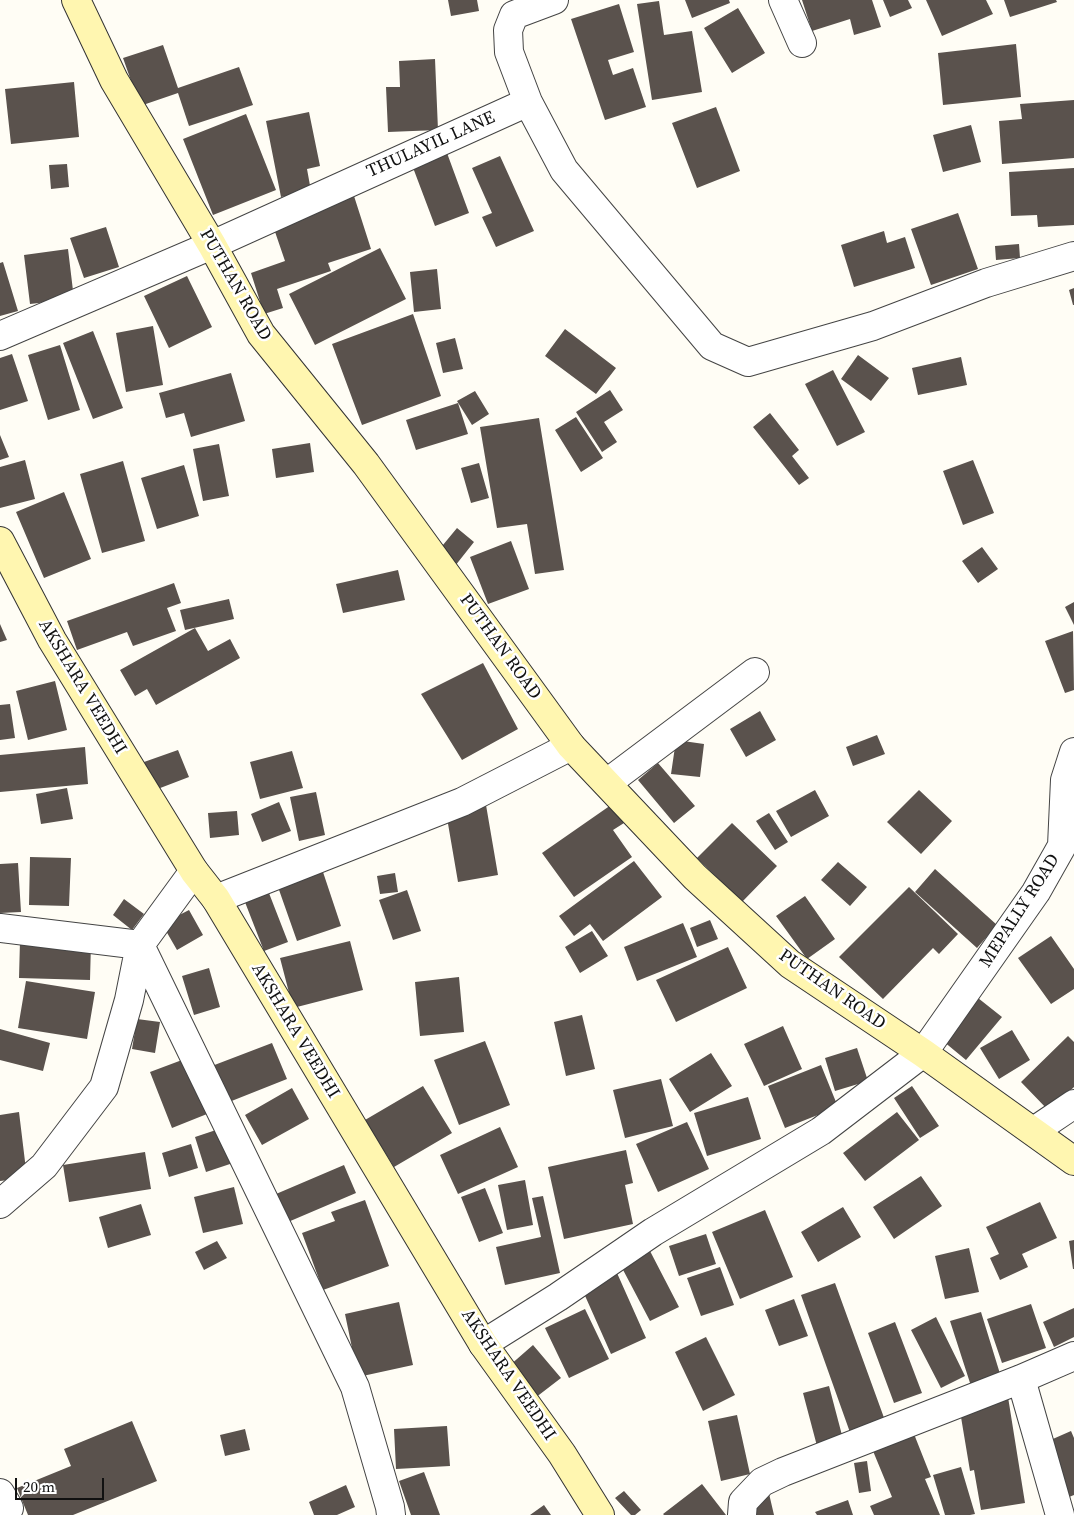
<!DOCTYPE html>
<style>
body{margin:0}
#map{position:relative;width:1074px;height:1515px;overflow:hidden;background:#fffdf5;font-family:"Source Serif 4",serif}
canvas{display:block}
.scale{position:absolute;left:15px;top:1478px;width:89px;height:22px;box-sizing:border-box;border:2px solid #111;border-top:0;padding-left:6px;font-size:15px;line-height:18px;white-space:nowrap;color:#111;-webkit-text-stroke:4px #fff;paint-order:stroke}
</style>
<div id="map">
<canvas width="1074" height="1515"></canvas>
<div class="scale">20 m</div>
</div>
<script>
const ctx = document.querySelector('canvas').getContext('2d');
ctx.lineJoin = 'round';
function fill(path, color) { ctx.fillStyle = color; ctx.fill(path, 'evenodd'); }
function strokePath(path, color, width, dash) { ctx.strokeStyle = color; ctx.lineWidth = width; ctx.lineCap = dash ? 'butt' : 'round'; ctx.setLineDash(dash || []); ctx.stroke(path); }
function write(font, color, halo, rows, align = 'center') {
  ctx.font = font + ' "Source Serif 4",serif'; ctx.lineWidth = 5; ctx.setLineDash([]); ctx.textBaseline = 'middle'; ctx.strokeStyle = halo; ctx.fillStyle = color; for (const [text, x, y, turn = 0] of rows) {
    ctx.save(); ctx.translate(x, y); ctx.rotate((+turn || 0) * Math.PI / 180); ctx.textAlign = isNaN(turn) ? turn : align; if (halo) ctx.strokeText(text, 0, 0); ctx.fillText(text, 0, 0); ctx.restore();
  }
}
fill(new Path2D(`
 M448 0H477L479 11 451 16Z
 M685 0H729L730 3 692 18Z
 M802 0H872L881 27 854 35 850 19 812 31Z
 M883 0H908L912 8 890 17Z
 M926 0H986L993 14 942 36Z
 M1004 0H1056L1057 2 1010 17Z
 M659 1 664 35 692 31 702 92 652 100 637 4Z
 M619 4 634 52 608 60 613 75 633 68 646 107 605 120 571 19Z
 M738 8 765 53 732 73 704 28Z
 M1016 44 1021 97 943 105 938 53Z
 M163 45 178 88 239 67 253 105 189 126 178 93 140 106 123 58Z
 M435 59 438 130 388 132 386 87H400L399 61Z
 M74 82 79 137 11 144 5 89Z
 M1074 100V158L1002 164 999 121 1022 119 1020 104Z
 M716 107 740 171 697 188 672 123Z
 M309 112 320 166 307 169 311 191 281 197 266 121Z
 M246 114 276 190 213 215 183 139Z
 M971 125 981 162 943 172 933 135Z
 M447 153 469 213 435 226 412 165Z
 M500 156 534 231 496 247 482 217 492 213 472 168Z
 M67 164 69 187 51 189 49 165Z
 M1074 168V225L1038 227 1037 215 1011 216 1009 172Z
 M354 196 371 249 328 263 331 271 277 289 283 308 264 314 251 273 285 261 272 223Z
 M958 213 978 269 931 285 911 229Z
 M106 227 119 267 84 278 70 238Z
 M884 231 887 243 905 237 915 268 854 287 841 245Z
 M1019 244 1020 258 996 260 995 246Z
 M380 248 406 299 315 345 289 294Z
 M68 249 74 299 30 304 24 255Z
 M3 262 18 311 0 316V263Z
 M437 269 441 309 414 312 410 272Z
 M187 276 212 327 169 348 144 296Z
 M1074 288V305H1073L1069 290Z
 M413 314 441 396 362 425 332 344Z
 M153 326 163 385 126 392 116 333Z
 M565 329 616 368 596 394 545 356Z
 M93 331 123 408 93 419 63 343Z
 M455 338 463 369 443 373 436 343Z
 M60 345 80 410 48 420 28 355Z
 M12 354 28 401 0 410V358Z
 M858 355 889 378 871 401 841 379Z
 M961 357 967 385 918 395 912 368Z
 M833 370 865 432 837 446 805 384Z
 M231 373 245 421 191 437 184 413 166 418 159 393Z
 M610 390 623 410 604 422 617 442 602 452 576 412Z
 M475 391 489 414 472 425 457 401Z
 M458 403 468 434 416 450 406 420Z
 M770 413 799 450 792 456 809 478 799 485 753 427Z
 M576 417 603 458 581 472 555 430Z
 M539 418 564 570 535 574 527 524 497 528 480 427Z
 M0 435 9 457 0 460Z
 M310 443 314 472 276 478 272 449Z
 M219 444 229 496 203 501 193 449Z
 M25 460 35 499 0 508V467Z
 M973 460 994 513 963 525 943 471Z
 M123 461 145 541 102 553 80 474Z
 M479 463 489 498 471 503 461 468Z
 M184 465 199 516 157 529 141 478Z
 M64 492 91 559 44 578 16 512Z
 M457 528 474 542 455 566 438 551Z
 M511 541 529 589 488 604 470 557Z
 M982 547 998 569 978 583 962 561Z
 M398 570 405 600 343 613 336 584Z
 M174 583 181 603 167 608 176 631 133 646 127 632 77 650 67 621Z
 M229 599 234 619 185 630 180 610Z
 M1074 602V625L1065 607Z
 M0 624 7 640 0 642Z
 M195 628 208 651 230 639 240 658 156 705 147 689 135 696 120 670Z
 M1073 631 1074 690 1065 693 1045 641Z
 M483 663 518 729 462 760 421 694Z
 M55 681 67 730 28 740 16 691Z
 M10 704 15 738 0 740V705Z
 M760 711 776 740 746 757 730 729Z
 M877 735 885 754 853 766 846 747Z
 M676 740 704 744 700 777 671 774Z
 M85 747 88 784 0 792V755Z
 M178 750 189 777 155 790 144 762Z
 M292 751 303 788 260 799 250 762Z
 M658 763 695 806 674 823 638 780Z
 M67 788 73 819 41 824 36 794Z
 M815 790 829 816 791 837 776 811Z
 M919 790 952 821 921 854 887 822Z
 M316 792 325 835 299 841 290 797Z
 M279 802 291 831 262 842 251 814Z
 M486 805 498 875 458 882 446 812Z
 M611 805 624 823 613 830 632 857 574 897 542 853Z
 M237 811 239 835 210 838 208 813Z
 M769 813 788 842 775 850 756 821Z
 M732 823 777 866 742 902 697 858Z
 M30 857 71 858 69 906 29 905Z
 M634 861 662 897 603 941 590 924 574 936 559 916Z
 M838 862 867 887 850 906 821 880Z
 M18 863 21 912 0 913V864Z
 M935 869 997 925 977 948 915 892Z
 M323 872 341 926 297 941 278 887Z
 M395 873 398 892 380 894 377 876Z
 M909 887 958 934 939 954 933 948 883 999 839 957Z
 M267 888 288 942 264 951 243 897Z
 M407 890 421 931 393 940 379 900Z
 M805 896 835 939 807 959 776 916Z
 M124 899 144 914 132 930 113 915Z
 M189 910 203 935 177 950 162 924Z
 M710 920 718 939 697 947 690 928Z
 M683 923 697 957 637 981 624 947Z
 M592 931 608 956 580 973 565 947Z
 M1051 936 1074 969V989L1051 1004 1018 958Z
 M20 941 91 943 90 980 19 978Z
 M350 941 363 990 293 1008 280 958Z
 M728 947 747 988 676 1022 656 980Z
 M209 968 220 1007 194 1015 182 976Z
 M459 977 464 1032 420 1036 415 982Z
 M26 981 95 992 87 1039 18 1028Z
 M978 998 1002 1017 966 1060 943 1041Z
 M582 1015 595 1069 566 1076 554 1022Z
 M137 1019 160 1022 155 1053 132 1049Z
 M783 1026 802 1069 764 1086 744 1044Z
 M0 1029 50 1043 43 1071 0 1060Z
 M1012 1030 1030 1060 999 1079 980 1048Z
 M1068 1036 1074 1042V1087L1049 1111 1021 1082Z
 M485 1041 510 1105 459 1125 434 1060Z
 M272 1043 287 1079 219 1106 204 1069Z
 M857 1048 868 1081 835 1091 825 1058Z
 M711 1053 732 1086 690 1112 669 1079Z
 M190 1057 212 1112 172 1128 150 1072Z
 M821 1065 838 1107 785 1128 768 1086Z
 M661 1079 673 1126 625 1138 613 1090Z
 M423 1086 452 1133 394 1167 365 1120Z
 M912 1086 939 1126 920 1138 894 1098Z
 M292 1088 309 1119 262 1145 245 1115Z
 M748 1097 761 1139 707 1156 694 1113Z
 M19 1112 27 1178 0 1181V1115Z
 M897 1112 919 1140 865 1181 843 1153Z
 M687 1122 709 1169 658 1192 636 1144Z
 M225 1127 236 1162 206 1172 195 1137Z
 M500 1127 518 1167 458 1194 440 1155Z
 M191 1144 198 1168 169 1177 162 1153Z
 M626 1150 633 1183 625 1185 633 1224 564 1239 548 1167Z
 M145 1152 151 1189 69 1202 63 1165Z
 M344 1165 356 1193 288 1222 276 1194Z
 M921 1176 942 1206 894 1239 873 1207Z
 M525 1180 533 1225 507 1230 498 1185Z
 M234 1187 243 1224 203 1233 194 1197Z
 M485 1188 503 1233 479 1242 461 1197Z
 M543 1196 560 1273 505 1285 496 1247 541 1237 532 1198Z
 M365 1200 389 1266 323 1290 302 1233 335 1221 331 1212Z
 M1040 1202 1057 1238 1022 1254 1028 1267 1000 1280 990 1258 999 1254 986 1227Z
 M141 1204 151 1235 108 1248 99 1217Z
 M843 1207 861 1237 818 1262 801 1232Z
 M765 1210 793 1277 740 1299 712 1232Z
 M706 1234 716 1264 679 1276 669 1246Z
 M1074 1240V1269H1073L1069 1241Z
 M217 1241 227 1258 204 1270 195 1252Z
 M969 1248 979 1292 945 1299 935 1256Z
 M650 1251 679 1307 650 1321 621 1266Z
 M720 1267 734 1305 701 1316 687 1278Z
 M617 1273 646 1338 611 1354 582 1289Z
 M835 1283 887 1426 852 1438 801 1295Z
 M794 1299 808 1336 779 1346 765 1310Z
 M399 1302 413 1365 358 1377 345 1314Z
 M1031 1304 1046 1348 1002 1363 987 1319Z
 M1074 1308V1337L1054 1347 1043 1322Z
 M585 1309 609 1359 569 1378 545 1328Z
 M981 1312 1001 1377 971 1386 950 1321Z
 M936 1317 965 1376 941 1388 911 1330Z
 M895 1322 922 1393 894 1403 868 1333Z
 M706 1337 735 1395 703 1411 675 1352Z
 M533 1345 561 1378 535 1398 509 1366Z
 M829 1386 843 1439 817 1446 803 1393Z
 M1008 1397 1025 1503 981 1510 974 1470 970 1471 959 1405Z
 M737 1415 750 1474 721 1481 708 1421Z
 M132 1421 157 1481 73 1515H28L17 1488 71 1466 64 1449Z
 M447 1426 450 1466 396 1469 394 1429Z
 M245 1429 250 1450 225 1456 220 1435Z
 M1071 1431 1074 1438V1495L1069 1497 1046 1442Z
 M914 1434 931 1477 925 1479 940 1515H874L870 1506 892 1497 873 1451Z
 M867 1461 871 1491 859 1493 854 1463Z
 M961 1467 975 1514 970 1515H945L933 1475Z
 M424 1472 440 1515H411L399 1481Z
 M702 1484 726 1515H664L663 1514Z
 M346 1485 355 1507 337 1515H314L309 1502Z
 M767 1485 774 1515H750Z
 M624 1491 641 1510 635 1515H631L615 1498Z
 M848 1500 853 1515H817L815 1512Z
 M544 1505 551 1515H530Z`), '#5a524d');
const street = new Path2D(`
 M783 0 802 43
 M528 102 564 170 712 346 748 362 873 326 986 283 1074 256
 M0 336 212 245 528 102 509 52 508 30 514 15 554 0
 M607 783 755 672
 M216 899 462 802 571 746
 M0 928 140 945 355 1387 390 1507 391 1515
 M1034 1131 1074 1104
 M0 1204 44 1166 104 1087 129 1000 140 945 194 871
 M483 1344 558 1297 653 1232 821 1131 923 1053 1036 892 1062 846 1065 780 1074 752
 M1021 1379 1060 1515
 M0 1493 9 1508
 M742 1515 743 1502 762 1482 783 1472 1021 1379 1074 1356`);
const secondary = new Path2D(`
 M76 0 114 80 212 245 261 334 366 464 571 746 695 877 790 964 923 1053 1074 1161
 M0 541 52 640 194 871 216 899 483 1344 562 1454 600 1515`);
strokePath(street, '#444', 30);
strokePath(secondary, '#333', 30);
strokePath(street, '#fff', 28);
strokePath(secondary, '#fff6b0', 28);
write('18px', '#111', '#fff', [
 ["THULAYIL LANE",431,145,-24],
 ["PUTHAN ROAD",235,285,60],
 ["PUTHAN ROAD",500,647,54],
 ["AKSHARA VEEDHI",82,687,59],
 ["MEPALLY ROAD",1020,911,-57],
 ["PUTHAN ROAD",832,990,35],
 ["AKSHARA VEEDHI",295,1031,59],
 ["AKSHARA VEEDHI",508,1375,56]
]);
</script>
